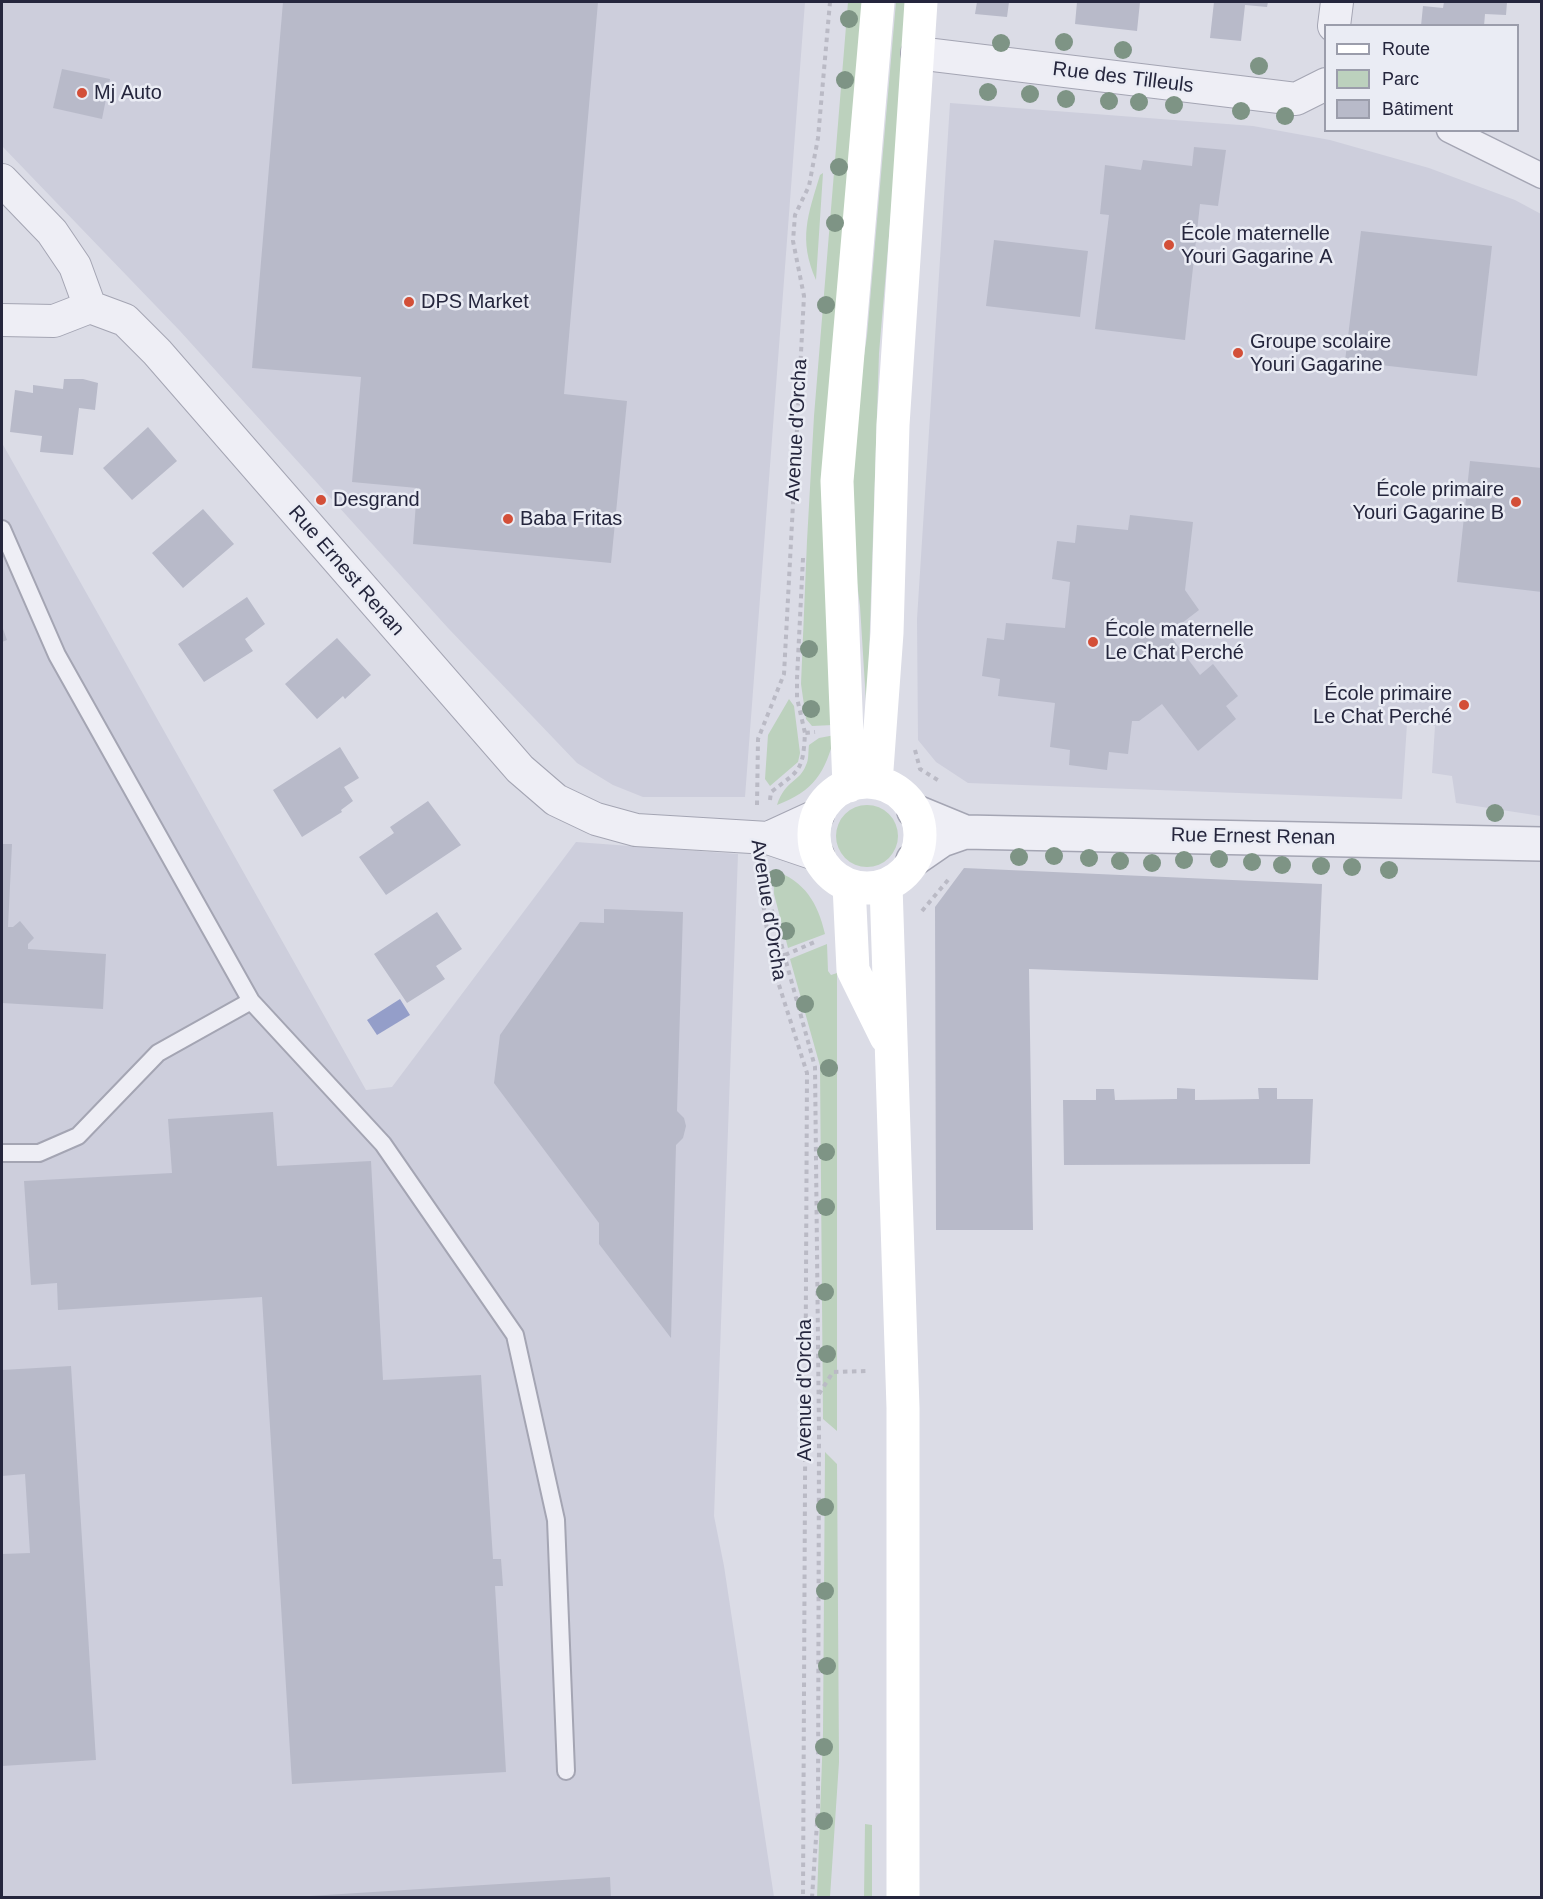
<!DOCTYPE html>
<meta charset="utf-8">
<style>
body{margin:0}
#map{position:relative;width:1543px;height:1899px;overflow:hidden;background:#dbdce6;font-family:Arial,sans-serif}
canvas{display:block}
.frame{position:absolute;inset:0;border:3px solid #25263d;pointer-events:none}
.legend{position:absolute;left:1324px;top:24px;width:195px;height:108px;box-sizing:border-box;background:#eaecf4;border:2px solid #9b9dab;margin:0;padding:8px 10px;list-style:none;font-size:18px;color:#25263d}
.legend li{display:flex;align-items:center;gap:12px;height:30px}
.legend b{width:30px;border:2px solid #9b9dab}
</style>
<div id="map">
<canvas width="1543" height="1899"></canvas>
<div class="frame"></div>
<ul class="legend">
<li><b style="height:8px;background:#fff"></b>Route</li>
<li><b style="height:16px;background:#bcd1bd"></b>Parc</li>
<li><b style="height:16px;background:#b8bac9"></b>Bâtiment</li>
</ul>
</div>
<script>
const ctx = document.querySelector('canvas').getContext('2d');
ctx.lineJoin = 'round';
function fill(path, color) { ctx.fillStyle = color; ctx.fill(path, 'evenodd'); }
function strokePath(path, color, width, dash) { ctx.strokeStyle = color; ctx.lineWidth = width; ctx.lineCap = dash ? 'butt' : 'round'; ctx.setLineDash(dash || []); ctx.stroke(path); }
function write(font, color, halo, rows, align = 'center') {
  ctx.font = font + ' Arial,sans-serif'; ctx.lineWidth = 5; ctx.setLineDash([]); ctx.textBaseline = 'middle'; ctx.strokeStyle = halo; ctx.fillStyle = color; for (const [text, x, y, turn = 0] of rows) {
    ctx.save(); ctx.translate(x, y); ctx.rotate((+turn || 0) * Math.PI / 180); ctx.textAlign = isNaN(turn) ? turn : align; if (halo) ctx.strokeText(text, 0, 0); ctx.fillText(text, 0, 0); ctx.restore();
  }
}
fill(new Path2D(`
 M2 2H805L745 797H643L613 785 577 763 448 628 180 331 2 146Z
 M950 103 1253 126 1330 140 1429 168 1515 200 1541 214V816L1456 803 1452 776 1432 773 1435 726 1407 724 1402 799 968 783 936 762 918 740 917 619Z
 M2 443 366 1090 392 1087 576 842 738 854 714 1516 724 1566 774 1897H2Z`), '#cdcedc');
fill(new Path2D(`
 M848 2H863L833 725 812 726 806 719 801 684 807 541 814 416Z
 M896 2H909L879 353 867 718 860 606 851 537 853 427 867 336Z
 M823 173 816 280C798 239 808 215 820 175Z
 M789 699 794 706 800 753 798 762 770 786 765 779 768 735Z
 M835 735C825 773 814 791 777 805 785 780 800 782 806 765 809 760 808 752 809 745L819 738Z
 M836 836a31 31 0 1 1 62 0a31 31 0 1 1-62 0Z
 M773 870C805 881 818 903 825 934L788 948 774 894Z
 M827 944 828 971 831 975 837 973V1431L823 1419 820 1066 790 959Z
 M825 1452 837 1464 839 1762 830 1897 817 1898 823 1733Z
 M865 1824 872 1825V1897H864Z`), '#bcd1bd');
fill(new Path2D(`
 M400 999 410 1015 377 1035 367 1020Z`), '#949ec9');
fill(new Path2D(`
 M283 2H598L564 394 627 401 611 563 413 544 417 488 352 482 361 377 252 368Z
 M977 2H1009L1007 17 975 14Z
 M1077 2H1140L1137 31 1075 24Z
 M1214 2H1268L1267 7 1245 5 1241 41 1210 38Z
 M1444 2H1507L1506 15 1485 14 1484 26H1421L1423 6 1443 8Z
 M62 69 110 79 102 119 53 108Z
 M1194 147 1226 150 1218 206 1200 204 1185 340 1095 329 1109 215 1100 214 1105 165 1141 170 1143 160 1192 166Z
 M1361 231 1492 246 1477 376 1345 361Z
 M994 240 1088 251 1080 317 986 306Z
 M64 379H83L98 383 95 410 79 408 73 455 40 452 42 436 10 432 15 390 33 393V385L63 389Z
 M148 427 177 461 132 500 103 468Z
 M1470 461 1542 468V592L1457 582Z
 M203 509 234 544 183 588 152 553Z
 M1130 515 1193 522 1185 590 1199 610 1173 630 1172 638 1200 675 1213 664 1238 696 1226 706 1236 719 1198 751 1162 704 1139 721H1132L1128 754 1109 752 1107 770 1069 765 1070 750 1050 747 1055 703 998 696 1000 679 982 676 987 638 1004 640 1006 623 1065 628 1070 582 1052 579 1057 541 1075 543 1077 525 1128 530Z
 M247 597 265 624 245 639 253 651 204 682 178 644Z
 M2 626 7 640 2 642Z
 M337 638 371 675 345 699 343 696 317 719 285 684Z
 M340 747 359 778 344 787 353 801 341 810 342 812 302 837 273 790Z
 M428 801 461 845 386 895 359 857 394 833 390 827Z
 M2 844H12L8 927H13L20 921 34 938 28 944V949L106 954 103 1009 2 1003Z
 M964 868 1322 884 1318 980 1029 969 1033 1230H936L935 907Z
 M604 909 683 912 677 1111 684 1118 686 1126 683 1138 676 1145 671 1338 599 1244V1223L494 1083 500 1035 580 922 604 923Z
 M437 912 462 949 436 966 445 979 407 1003 374 954Z
 M1177 1088 1195 1089V1100L1259 1099 1258 1088H1277V1099H1313L1310 1164 1064 1165 1063 1100H1096V1089H1114L1115 1100 1177 1099Z
 M273 1112 277 1166 371 1161 383 1380 481 1375 493 1559H501L503 1586H495L506 1772 292 1784 262 1297 58 1310 57 1283 31 1285 24 1181 172 1173 168 1119Z
 M71 1366 96 1760 2 1766V1554L30 1553 25 1474 2 1476V1370Z
 M610 1877 611 1898H310V1896Z`), '#b8bac9');
const service = new Path2D(`
 M2 529 57 655 251 1001 383 1144 515 1335 556 1520 566 1771
 M2 1153H39L78 1136 158 1053 251 1001`);
const pedestrian = new Path2D(`
 M1449 130 1542 176`);
const minor = new Path2D(`
 M1334 26 1337 2
 M917 53 1296 99 1326 84
 M2 180 52 232 75 266 90 307 125 320 157 352 520 769 556 800 596 819 636 830 768 838 818 855
 M2 320 54 321 90 307
 M768 838 818 815`);
const tertiary = new Path2D(`
 M914 811 965 832
 M913 860 942 840 965 832 1542 844`);
strokePath(service, '#a4a5b3', 20);
strokePath(pedestrian, '#a4a5b3', 27);
strokePath(minor, '#a4a5b3', 34);
strokePath(tertiary, '#a4a5b3', 36);
strokePath(new Path2D(`
 M803 558 797 678V698L805 733
 M915 750 920 769 941 782
 M770 800 771 792C800 770 803 771 805 733L815 732
 M757 805 758 739 784 674 804 296 793 241 795 215 809 186 818 138 830 2
 M758 870 772 963 807 1073 803 1898
 M768 874 770 903 815 1067 819 1434 818 1808 812 1898
 M922 911 948 880
 M785 955 817 941
 M819 1394 833 1372 869 1371`), '#babac5', 4, [4.5, 4.5]);
strokePath(service, '#eeeef5', 16);
strokePath(pedestrian, '#eeeef5', 24);
strokePath(minor, '#eeeef5', 32);
strokePath(tertiary, '#eeeef5', 33);
strokePath(new Path2D(`
 M814 835a53 53 0 1 1 106 0a53 53 0 1 1-106 0Z
 M876 783 887 633 893 425 921 2
 M849 786 837 481 878 2
 M849 885 853 970 886 1037
 M886 885 903 1408V1898`), '#fff', 33);
ctx.fillStyle = '#7e9485';
for (const [x, y] of [
 [849,19],
 [1064,42],
 [1001,43],
 [1123,50],
 [1259,66],
 [845,80],
 [988,92],
 [1030,94],
 [1066,99],
 [1109,101],
 [1139,102],
 [1174,105],
 [1241,111],
 [1285,116],
 [839,167],
 [835,223],
 [826,305],
 [809,649],
 [811,709],
 [1495,813],
 [1054,856],
 [1019,857],
 [1089,858],
 [1219,859],
 [1184,860],
 [1120,861],
 [1252,862],
 [1152,863],
 [1282,865],
 [1321,866],
 [1352,867],
 [1389,870],
 [776,878],
 [786,931],
 [805,1004],
 [829,1068],
 [826,1152],
 [826,1207],
 [825,1292],
 [827,1354],
 [825,1507],
 [825,1591],
 [827,1666],
 [824,1747],
 [824,1821]
]) { ctx.beginPath(); ctx.arc(x, y, 9, 0, 2 * Math.PI); ctx.fill(); }
for (const [x, y, r, color] of [
 [82,93,6,"#d34f38"],
 [1169,245,6,"#d34f38"],
 [409,302,6,"#d34f38"],
 [1238,353,6,"#d34f38"],
 [321,500,6,"#d34f38"],
 [1516,502,6,"#d34f38"],
 [508,519,6,"#d34f38"],
 [1093,642,6,"#d34f38"],
 [1464,705,6,"#d34f38"]
]) { const dot = new Path2D(); dot.arc(x, y, r, 0, 2 * Math.PI); ctx.fillStyle = color; ctx.fill(dot); strokePath(dot, '#eaecf4', 2); }
write('20px', '#25263d', '#eaecf4', [
 ["Rue des Tilleuls",1123,78,7],
 ["Avenue d'Orcha",797,430,-87],
 ["Rue Ernest Renan",346,571,49],
 ["Rue Ernest Renan",1253,837,1],
 ["Avenue d'Orcha",768,910,81],
 ["Avenue d'Orcha",805,1390,-90]
]);
write('20px', '#25263d', '#eaecf4', [
 ["Mj Auto",94,93],
 ["École maternelle",1181,234],
 ["Youri Gagarine A",1181,257],
 ["DPS Market",421,302],
 ["Groupe scolaire",1250,342],
 ["Youri Gagarine",1250,365],
 ["École primaire",1504,490,"right"],
 ["Youri Gagarine B",1504,513,"right"],
 ["Desgrand",333,500],
 ["Baba Fritas",520,519],
 ["École maternelle",1105,630],
 ["Le Chat Perché",1105,653],
 ["École primaire",1452,694,"right"],
 ["Le Chat Perché",1452,717,"right"]
], 'left');
</script>
